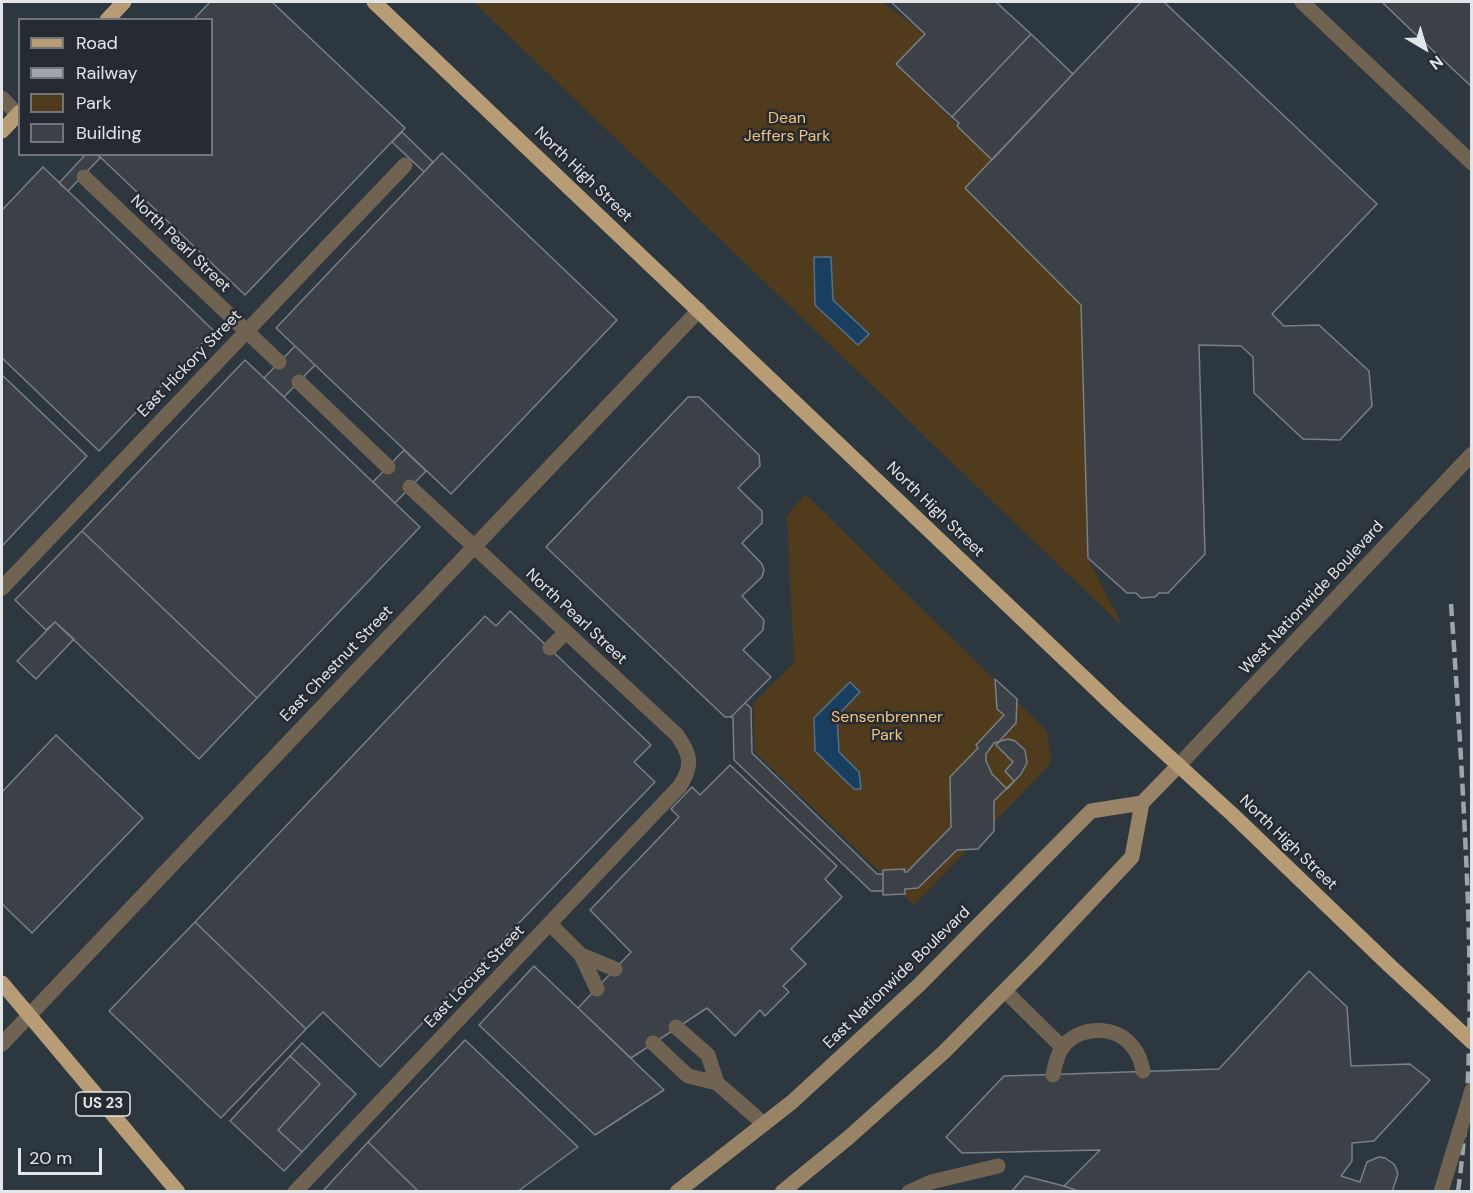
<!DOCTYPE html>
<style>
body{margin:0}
#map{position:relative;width:1473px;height:1193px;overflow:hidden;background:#252b30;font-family:"DM Sans",sans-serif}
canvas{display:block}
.frame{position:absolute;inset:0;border:3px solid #e2e6e9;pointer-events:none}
.legend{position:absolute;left:18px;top:18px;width:195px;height:138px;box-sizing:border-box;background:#252b30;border:2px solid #71767a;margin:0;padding:8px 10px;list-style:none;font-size:18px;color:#e2e6e9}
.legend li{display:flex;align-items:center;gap:12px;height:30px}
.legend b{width:30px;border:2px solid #71767a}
.north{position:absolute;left:1395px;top:18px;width:60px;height:60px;-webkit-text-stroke:4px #252b30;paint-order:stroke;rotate:142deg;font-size:16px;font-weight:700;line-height:24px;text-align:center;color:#e2e6e9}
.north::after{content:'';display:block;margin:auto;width:21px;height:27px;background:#e2e6e9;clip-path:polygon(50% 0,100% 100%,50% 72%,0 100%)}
.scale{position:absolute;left:18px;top:1148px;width:84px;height:27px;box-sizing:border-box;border:3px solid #e2e6e9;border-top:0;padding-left:8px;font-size:18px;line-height:21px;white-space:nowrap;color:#e2e6e9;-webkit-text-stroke:4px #252b30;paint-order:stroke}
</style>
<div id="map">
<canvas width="1473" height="1193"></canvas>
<div class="frame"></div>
<ul class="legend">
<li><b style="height:8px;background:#b79c76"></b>Road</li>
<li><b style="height:8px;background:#a0a5a9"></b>Railway</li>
<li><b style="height:16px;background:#503c1d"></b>Park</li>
<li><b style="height:16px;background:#3b4146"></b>Building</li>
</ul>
<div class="north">N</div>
<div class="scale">20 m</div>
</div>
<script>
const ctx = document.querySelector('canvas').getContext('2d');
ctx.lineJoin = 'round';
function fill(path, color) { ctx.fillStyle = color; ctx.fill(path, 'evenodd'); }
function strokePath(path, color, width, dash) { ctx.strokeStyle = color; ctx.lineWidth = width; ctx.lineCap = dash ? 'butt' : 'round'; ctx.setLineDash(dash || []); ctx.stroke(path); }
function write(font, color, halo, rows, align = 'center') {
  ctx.font = font + ' "DM Sans",sans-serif'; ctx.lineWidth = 5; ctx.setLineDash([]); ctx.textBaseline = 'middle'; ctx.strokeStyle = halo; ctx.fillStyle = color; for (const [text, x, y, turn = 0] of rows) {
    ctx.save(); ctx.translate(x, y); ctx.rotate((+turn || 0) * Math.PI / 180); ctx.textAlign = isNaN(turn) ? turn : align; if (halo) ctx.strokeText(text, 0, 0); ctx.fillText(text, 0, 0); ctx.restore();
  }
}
fill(new Path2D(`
 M2 2H1471V1191H2ZM20 20H212V154H20Z`), '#2c373f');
fill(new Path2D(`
 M474 2H882L925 34 897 64 992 160 1081 305 1088 558 1123 627Z
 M805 494 1047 731 1051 763 914 905 755 752 753 704 794 663 787 516Z`), '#503c1d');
const water = new Path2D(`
 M814 257H831L833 300 869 334 858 345 815 305Z
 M850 682 860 692 837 716 839 752 859 772 861 789H854L815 751 814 718Z`);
fill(water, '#183f5f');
strokePath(water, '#557188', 1.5);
const building = new Path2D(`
 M210 2H272L405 128 245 295 97 154H212V20H193Z
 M891 2H996L1031 34 952 117 896 64 925 34Z
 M1141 2H1164L1377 204 1272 314 1284 326 1319 325 1369 371 1372 406 1340 440 1303 439 1254 393 1253 357 1241 346 1199 345 1205 554 1168 593H1159L1155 597 1141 598 1136 593H1127L1088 558 1081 305 965 188Z
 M1382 2H1472V87L1411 30Z
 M1031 34 1073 74 992 160 957 126 959 123 952 117Z
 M402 132 433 162 424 172 392 142Z
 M442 153 617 320 451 494 276 328Z
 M86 154H97L100 158 68 191 59 183Z
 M43 167 214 331 99 451 2 358V210Z
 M295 346 315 365 284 397 264 378Z
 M245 360 420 527 257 698 82 531Z
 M2 375 87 456 2 546Z
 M688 397H699L759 455 760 466 738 488 762 511V523L742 543 762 564 764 570 762 577 742 596 764 620 763 630 743 650 771 677 731 717H725L546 547Z
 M404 450 426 471 395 503 373 482Z
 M82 531 257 698 199 759 55 622 46 630 15 600Z
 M510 611 651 745 634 762 655 782 380 1067 323 1012 306 1029 195 922 485 616 496 626Z
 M55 622 74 639 36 679 17 661Z
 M995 679 1017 699 1016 723 996 745 1013 762 1005 771 1014 781 994 801V831L978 849 957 850 918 888 905 889V894L883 895V870L905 869 904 872H907L951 827 950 777 978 748 976 745 1004 715 997 709Z
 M745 703 751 708 752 753 877 874H883V891H871L734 760 733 718 731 717Z
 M56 735 143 818 32 933 2 904V792Z
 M1008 739 1015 741 1025 750 1027 763 1021 774 1007 789 992 774 986 761V754L994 743Z
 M730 765 837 866 825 879 842 897 791 949 806 964 783 986 789 992 765 1016 760 1010 735 1036 707 1008 631 1058 578 1008 631 952 590 910 679 817 671 809 692 787 700 795Z
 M195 922 306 1029 221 1118 109 1011Z
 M534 966 578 1008 664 1090 595 1135 479 1025Z
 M1309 971 1347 1007 1351 1066 1410 1064 1430 1080 1374 1141 1352 1143V1161L1341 1176 1360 1182 1367 1162 1379 1157 1385 1158 1394 1164 1396 1168 1398 1174 1392 1192H1081L1064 1186 1100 1150 962 1153 946 1137 1004 1076 1219 1069Z
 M465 1040 578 1147 517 1192H419L368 1142Z
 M302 1043 356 1094 302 1152 278 1130 320 1084 290 1056Z
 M290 1056 320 1084 278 1130 302 1152 284 1171 230 1121Z
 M368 1142 419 1192H322Z
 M1025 1176 1064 1186 1081 1192H1011Z`);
fill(building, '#3b4146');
strokePath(building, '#798086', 1.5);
strokePath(new Path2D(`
 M2 98 17 114
 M84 177 279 362
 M299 382 388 467
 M2 588 405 165
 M550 648 566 632
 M550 924 581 955 615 969
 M581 955 597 989
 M1005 991 1062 1047
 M676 1027 708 1055 717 1083
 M653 1043 688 1076 717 1083 764 1124
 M1053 1075C1055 1066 1056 1057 1062 1048 1078 1026 1115 1024 1132 1046 1139 1054 1141 1062 1143 1071
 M295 1192 680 786C693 765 691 755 677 735L410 487
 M909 1192 931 1182 998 1166`), '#716351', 15);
strokePath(new Path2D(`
 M1302 2 1472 163
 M1179 765 1472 454
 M2 1044 699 310`), '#716351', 15);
strokePath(new Path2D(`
 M677 1192 792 1102 919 985 1091 811 1142 803
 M782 1192 848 1138 944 1052 1035 960 1132 857 1142 803 1179 765`), '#988366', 15);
strokePath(new Path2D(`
 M374 2 1118 710 1233 815 1389 965
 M107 20 124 2
 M2 131 20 112
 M2 983 178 1192`), '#b79c76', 15);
strokePath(new Path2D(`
 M1451 604C1457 688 1462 771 1466 855 1471 967 1473 1080 1458 1192`), '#a0a5a9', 4.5, [12, 6]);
strokePath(new Path2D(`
 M1441 1192 1472 1090`), '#716351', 15);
strokePath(new Path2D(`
 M1389 965 1472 1042`), '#b79c76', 15);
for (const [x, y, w] of [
 [103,1104,54]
]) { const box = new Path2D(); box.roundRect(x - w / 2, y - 12, w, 24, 4.5); ctx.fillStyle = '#252b30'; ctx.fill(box); strokePath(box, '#e2e6e9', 1.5); }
write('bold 15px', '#e2e6e9', null, [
 ["US 23",103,1104]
]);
write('16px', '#f3c480', '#252b30', [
 ["Dean",787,119],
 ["Jeffers Park",787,137],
 ["Sensenbrenner",887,718],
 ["Park",887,736]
]);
write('16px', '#e2e6e9', '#252b30', [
 ["North High Street",583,175,44],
 ["North Pearl Street",180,244,44],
 ["East Hickory Street",190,364,-46],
 ["North High Street",935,510,44],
 ["West Nationwide Boulevard",1312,598,-47],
 ["North Pearl Street",576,617,43],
 ["East Chestnut Street",337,664,-46],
 ["North High Street",1288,843,44],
 ["East Locust Street",475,977,-46],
 ["East Nationwide Boulevard",897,978,-44]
]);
</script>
